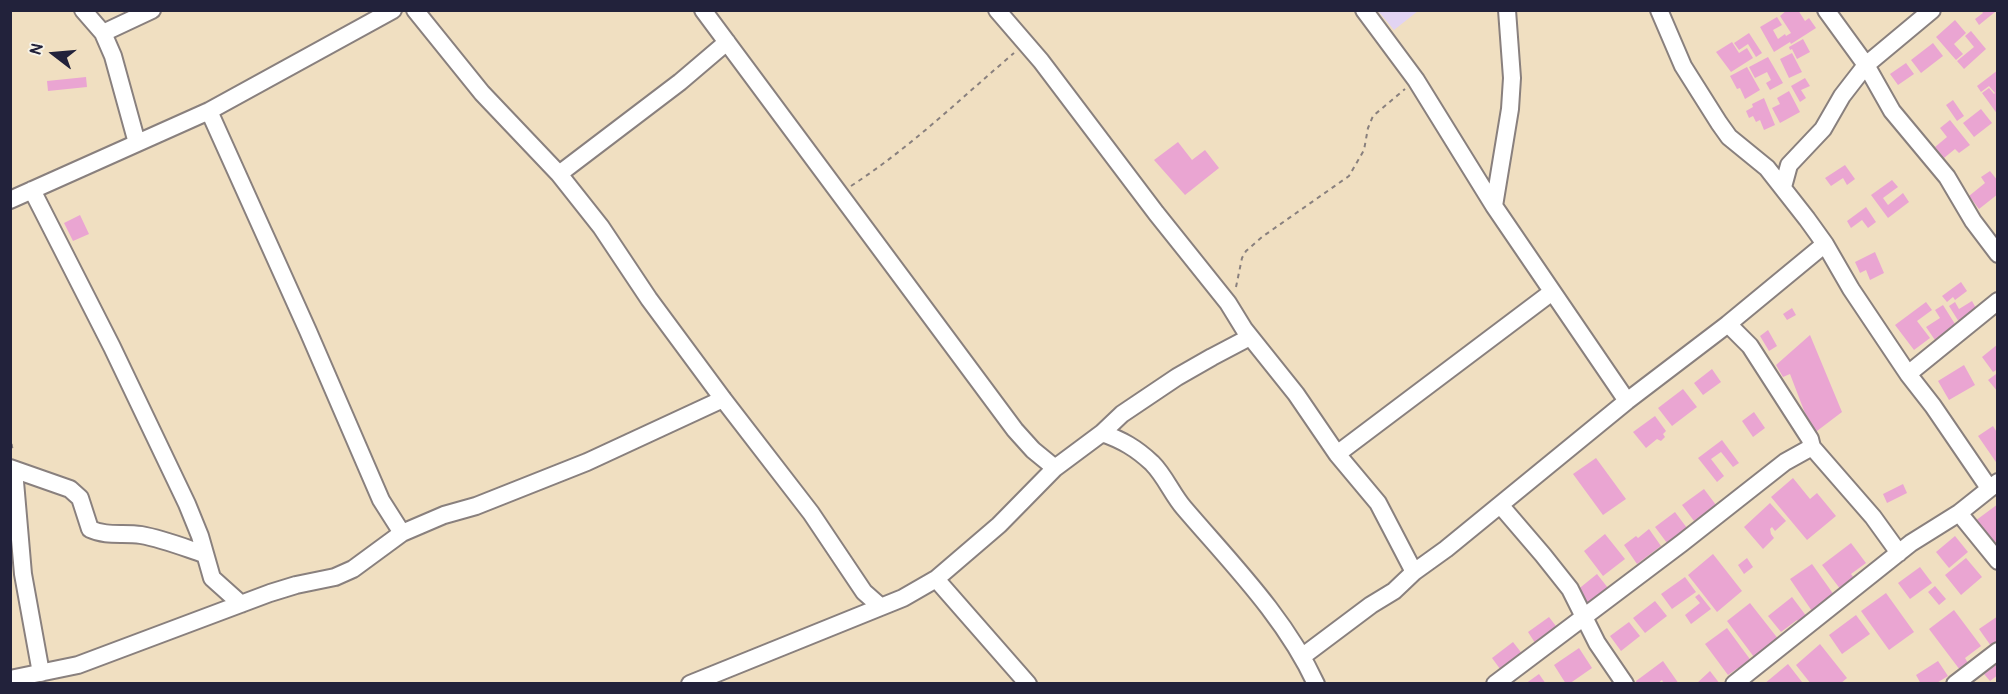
<!DOCTYPE html>
<style>
body{margin:0}
#map{position:relative;width:2008px;height:694px;overflow:hidden;background:#f0dfc1;font-family:Pangolin,sans-serif}
canvas{display:block}
.frame{position:absolute;inset:0;border:12px solid #22223b;pointer-events:none}
.north{position:absolute;left:24px;top:24px;width:60px;height:60px;-webkit-text-stroke:4px #f7f3e8;paint-order:stroke;rotate:286deg;font-size:16px;font-weight:700;line-height:24px;text-align:center;color:#22223b}
.north::after{content:'';display:block;margin:auto;width:21px;height:27px;background:#22223b;clip-path:polygon(50% 0,100% 100%,50% 72%,0 100%)}
</style>
<div id="map">
<canvas width="2008" height="694"></canvas>
<div class="frame"></div>
<div class="north">N</div>
</div>
<script>
const ctx = document.querySelector('canvas').getContext('2d');
ctx.lineJoin = 'round';
function fill(path, color) { ctx.fillStyle = color; ctx.fill(path, 'evenodd'); }
function strokePath(path, color, width, dash) { ctx.strokeStyle = color; ctx.lineWidth = width; ctx.lineCap = dash ? 'butt' : 'round'; ctx.setLineDash(dash || []); ctx.stroke(path); }
fill(new Path2D(`
 M1378 11H1418L1394 30Z`), '#e2d4f3');
fill(new Path2D(`
 M1787 10H1798L1805 21 1809 18 1816 28 1791 44 1790 42 1774 52 1760 27 1777 17 1782 25 1773 30 1778 39 1785 34 1786 36 1791 33 1780 16Z
 M1981 10 1995 12 1979 25 1975 19 1983 13Z
 M1955 20 1966 33 1954 44 1963 54 1956 60 1936 37Z
 M1971 31 1986 49 1964 69 1957 61 1974 47 1965 36Z
 M1749 33 1762 53 1756 57 1748 44 1739 50 1734 43Z
 M1803 39 1810 52 1797 59 1792 49 1790 50 1789 47Z
 M1732 42 1739 53 1747 48 1753 58 1731 72 1716 52Z
 M1933 43 1943 56 1921 73 1911 60Z
 M1792 53 1802 72 1789 78 1780 59Z
 M1768 57 1783 83 1770 90 1766 83 1771 80 1767 72 1755 78 1749 67Z
 M1906 63 1914 74 1898 85 1890 74Z
 M1747 67 1760 90 1745 99 1740 88 1737 89 1730 76Z
 M1998 70V115L1982 93 1989 88 1994 94 1995 93 1989 86 1981 92 1977 86Z
 M86 77 87 87 48 91 47 81Z
 M1805 78 1810 86 1801 90 1806 98 1800 102 1791 86Z
 M1789 91 1800 112 1780 123 1772 108 1780 104 1777 98Z
 M1764 98 1775 125 1764 130 1760 120 1756 122 1753 116 1749 118 1746 111 1753 107 1752 104Z
 M1953 100 1964 116 1957 121 1946 105Z
 M1981 109 1992 123 1974 137 1963 123Z
 M1950 120 1970 145 1959 153 1955 149 1944 158 1935 147 1947 137 1940 128Z
 M1178 142 1192 160 1205 150 1219 168 1185 195 1154 160Z
 M1845 165 1855 179 1847 185 1843 178 1831 186 1825 178Z
 M1990 171 1998 181V194L1979 209 1969 196 1985 183 1981 177Z
 M1892 180 1898 187 1883 198 1888 205 1903 193 1909 202 1888 218 1871 195Z
 M1866 207 1876 222 1868 228 1862 220 1851 228 1847 221Z
 M80 215 89 234 73 241 64 223Z
 M1875 252 1884 273 1870 280 1866 270 1860 273 1855 262Z
 M1961 282 1967 291 1955 300 1953 297 1947 302 1942 296Z
 M1972 301 1977 310 1959 322 1949 306 1955 302 1959 309Z
 M1926 302 1932 310 1917 321 1930 338 1914 350 1895 325Z
 M1943 305 1955 324 1950 328 1952 331 1935 340 1926 327 1940 318 1935 310Z
 M1792 308 1796 315 1787 320 1783 314Z
 M1768 330 1777 346 1769 351 1760 336Z
 M1810 335 1842 412 1813 434 1790 374 1783 377 1776 365Z
 M1998 344V369L1993 372 1982 357Z
 M1964 365 1975 385 1949 400 1938 381Z
 M1712 369 1721 382 1703 395 1694 383Z
 M1996 374 1998 375V392L1988 380Z
 M1683 389 1697 407 1672 426 1658 408Z
 M1754 412 1765 428 1753 437 1742 421Z
 M1655 416 1666 431 1663 434 1665 437 1661 441 1657 439 1646 448 1633 432Z
 M1993 426 1998 434V465L1978 436Z
 M1722 440 1739 463 1733 467 1721 452 1711 459 1724 476 1717 482 1698 458Z
 M1596 458 1626 499 1603 515 1573 474Z
 M1793 478 1810 499 1817 493 1836 516 1807 540 1771 497Z
 M1903 484 1907 493 1887 503 1883 494Z
 M1704 489 1716 505 1694 521 1682 505Z
 M1770 503 1786 521 1775 531 1772 527 1770 529 1771 534 1774 538 1763 549 1744 527Z
 M1998 504V533L1996 534 1998 540 1992 544 1975 521Z
 M1675 512 1687 528 1667 543 1655 527Z
 M1649 529 1661 546 1637 564 1624 545 1636 536 1638 538Z
 M1605 534 1625 559 1603 576 1584 551Z
 M1955 536 1968 552 1949 568 1936 552Z
 M1851 543 1866 563 1851 574 1858 583 1844 594 1822 565Z
 M1713 554 1742 591 1717 612 1688 575Z
 M1747 558 1753 567 1744 574 1738 565Z
 M1966 558 1982 577 1961 595 1945 575Z
 M1812 564 1834 595 1814 614 1790 579Z
 M1920 567 1932 583 1910 599 1898 583Z
 M1597 574 1608 588 1587 604 1576 591Z
 M1685 577 1696 592 1672 609 1661 594Z
 M1935 586 1946 599 1939 605 1928 592Z
 M1886 593 1914 632 1889 650 1861 611Z
 M1699 594 1711 609 1691 624 1685 615 1700 603 1695 597Z
 M1792 597 1807 617 1799 623 1797 620 1781 632 1768 616Z
 M1655 601 1667 616 1645 633 1633 618Z
 M1750 603 1779 640 1754 657 1727 621Z
 M1954 610 1981 646 1965 658 1968 663 1960 670 1929 629Z
 M1856 615 1870 634 1842 654 1829 635Z
 M1998 616V641L1991 646 1979 629Z
 M1549 617 1559 630 1537 646 1528 632Z
 M1629 622 1640 636 1621 651 1610 636Z
 M1727 628 1752 662 1740 671 1738 668 1728 675 1705 644Z
 M1513 642 1527 660 1503 673 1492 658Z
 M1820 644 1847 678 1840 684H1811L1796 665Z
 M1579 648 1592 668 1569 684H1566L1554 665Z
 M1663 661 1679 684H1664L1662 680 1657 684H1637L1636 681Z
 M1938 661 1948 676 1935 684H1921L1916 675Z
 M1998 663V675L1990 681 1984 674Z
 M1788 664 1802 682 1800 684H1764Z
 M1710 671 1720 684H1696Z
 M1539 674 1546 684H1525Z`), '#eaa5d2');
const minor = new Path2D(`
 M83 10 103 33 113 56 137 143
 M415 10 482 93 559 174 601 227 649 299 723 399 811 513 864 592 881 607
 M703 10 1015 430 1033 450 1055 468
 M997 10 1041 61 1156 213 1228 303 1244 329 1296 394 1337 454 1378 503 1414 572
 M1364 10 1416 80 1494 206 1627 401
 M1659 10 1683 66 1719 123 1729 137 1767 168 1807 219 1825 244 1851 289 1908 374 1933 406 1989 488
 M1826 10 1866 65 1892 111 1947 177 1973 221 1998 254
 M103 33 152 10
 M209 111 308 331 381 500 402 533
 M559 174 680 82 727 42
 M1783 187 1789 165 1823 129 1842 96 1866 65 1932 10
 M32 190 112 347 187 504 200 536 212 578 241 604
 M10 200 209 111 393 10
 M1494 206 1510 109 1512 78 1507 10
 M1728 324 1750 346 1810 439 1812 447 1873 517 1899 553
 M1908 374 1998 301
 M1102 433C1122 440 1136 448 1152 463 1165 476 1172 494 1184 508 1231 563 1285 617 1316 684
 M1337 454 1552 292
 M10 468 70 489 80 498 90 529C107 537 124 532 141 535 163 539 183 547 204 554
 M14 470 23 574 41 673
 M1501 506 1543 555 1570 589 1597 643 1625 684
 M1959 513 1998 561
 M936 579 1028 684
 M1303 656 1371 605 1394 591 1414 572 1446 549 1627 401 1728 324 1825 244
 M10 679 78 665 270 593 296 585 335 577 353 569 402 533 444 515 476 506 587 462 723 399
 M690 684 903 598 936 579 999 525 1055 468 1102 433 1122 414 1177 377 1212 357 1250 337
 M1495 684 1682 543 1785 462 1812 447
 M1734 684 1911 543 1959 513 1998 482
 M1955 684 1998 651`);
strokePath(minor, '#89807e', 20);
strokePath(new Path2D(`
 M851 186C911 147 960 99 1014 53
 M1236 287 1242 258 1246 251 1262 237 1349 176 1364 150 1368 128 1373 116 1405 89
 M10 435 13 452`), '#89807e', 2, [4.5, 4.5]);
strokePath(minor, '#fff', 16);
</script>
